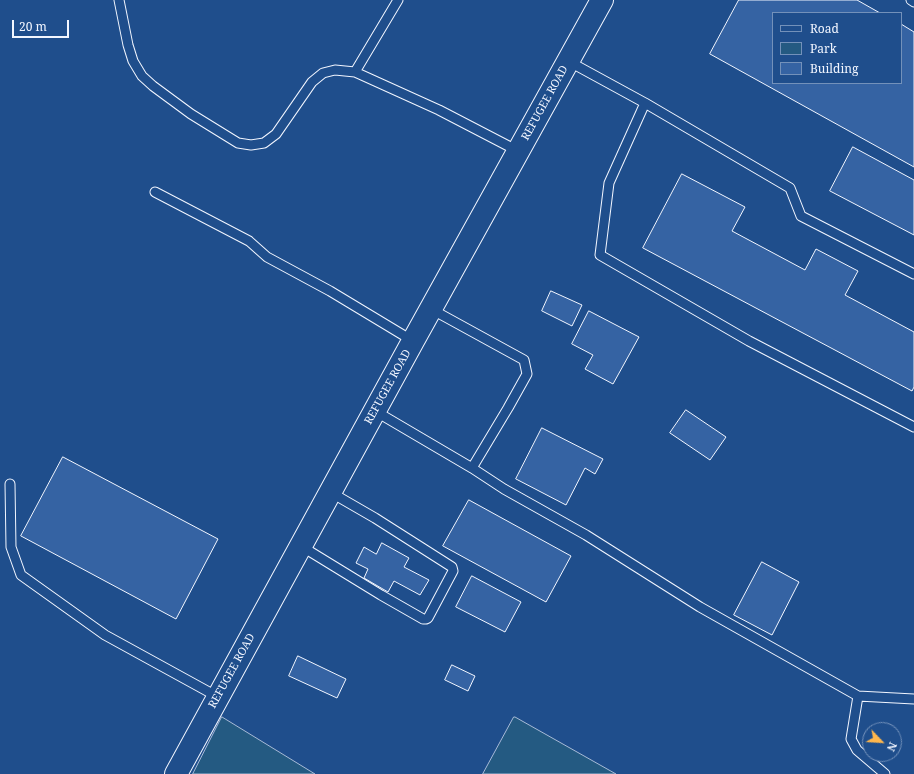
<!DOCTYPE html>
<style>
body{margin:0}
#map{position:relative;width:914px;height:774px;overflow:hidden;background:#1f4e8c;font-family:"Noto Serif",serif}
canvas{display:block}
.legend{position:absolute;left:772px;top:12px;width:130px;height:72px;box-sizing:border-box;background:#1f4e8c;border:1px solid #7391ba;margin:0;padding:5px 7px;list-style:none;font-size:12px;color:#f2f6ff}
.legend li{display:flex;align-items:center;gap:8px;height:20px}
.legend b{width:20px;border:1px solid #7391ba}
.north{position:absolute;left:862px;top:722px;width:40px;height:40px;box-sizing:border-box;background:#1f4e8c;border:1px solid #7391ba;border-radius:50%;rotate:115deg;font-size:11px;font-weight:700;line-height:16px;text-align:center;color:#f2f6ff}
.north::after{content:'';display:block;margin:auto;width:14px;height:18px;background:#ffb74d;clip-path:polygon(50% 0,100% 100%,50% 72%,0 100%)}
.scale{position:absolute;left:12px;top:20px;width:57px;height:18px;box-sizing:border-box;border:2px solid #f2f6ff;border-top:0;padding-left:5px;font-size:12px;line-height:14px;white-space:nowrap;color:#f2f6ff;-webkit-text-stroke:3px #1f4e8c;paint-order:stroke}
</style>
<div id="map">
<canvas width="914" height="774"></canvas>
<ul class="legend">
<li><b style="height:5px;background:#1f4e8c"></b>Road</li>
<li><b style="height:11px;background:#245a82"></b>Park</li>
<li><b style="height:11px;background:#3563a3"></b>Building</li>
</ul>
<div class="north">N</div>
<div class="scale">20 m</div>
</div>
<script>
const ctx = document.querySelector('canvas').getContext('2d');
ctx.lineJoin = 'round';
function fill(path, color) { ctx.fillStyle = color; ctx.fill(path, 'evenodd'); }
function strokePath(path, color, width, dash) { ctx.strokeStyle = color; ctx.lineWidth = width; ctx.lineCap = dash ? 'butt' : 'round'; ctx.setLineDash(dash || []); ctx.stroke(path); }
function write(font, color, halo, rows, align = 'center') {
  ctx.font = font + ' "Noto Serif",serif'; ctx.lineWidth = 3; ctx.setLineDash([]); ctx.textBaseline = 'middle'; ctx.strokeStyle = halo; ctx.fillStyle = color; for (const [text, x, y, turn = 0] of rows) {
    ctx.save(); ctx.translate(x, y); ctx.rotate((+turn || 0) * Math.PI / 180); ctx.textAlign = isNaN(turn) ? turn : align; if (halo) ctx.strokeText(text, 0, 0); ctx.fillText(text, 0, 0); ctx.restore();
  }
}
const green = new Path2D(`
 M222 717 315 774H193Z
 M514 717H515L616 774H483Z`);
fill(green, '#245a82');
strokePath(green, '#a8bbd7', 1);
const building = new Path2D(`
 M739 0H857L880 13H773V83H901V24L914 32V167L710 54Z
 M853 147 914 180V235L830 191Z
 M682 174 745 207 732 231 805 270 816 249 858 271 845 295 914 332V387L912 391 643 248Z
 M551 291 582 305 572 326 542 311Z
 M589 311 639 337 613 384 585 369 593 355 572 344Z
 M686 410 726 437 710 460 670 433Z
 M542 428 603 459 595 474 585 468 566 505 516 479Z
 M63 457 218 539 176 619 21 536Z
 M469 500 571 556 546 602 443 546Z
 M382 543 409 558 404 567 429 580 420 595 394 581 388 592 364 578 368 569 356 563 364 547 376 554Z
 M762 562 799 582 772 635 734 615Z
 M472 576 521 602 505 632 456 607Z
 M298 656 346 679 337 698 289 676Z
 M452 665 475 676 468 691 445 680Z`);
fill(building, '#3563a3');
strokePath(building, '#f2f6ff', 1);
const lane = new Path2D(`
 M119 0 128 45 133 61 142 76 153 86 191 114 238 143 251 145 264 143 276 134 312 82 323 73 335 70 355 72
 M398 0 355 72 439 110 518 151
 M911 0 914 2
 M568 61 645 103 790 188 801 216 914 274
 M645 103 609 183 600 255 749 341 914 427
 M155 192 249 241 267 257 330 291 413 341
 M431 309 524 360 527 374 508 408 472 468
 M375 411 472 468 504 489 586 535 700 607 858 696 914 699
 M10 484 11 547 21 575 105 635 218 697
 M301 546 381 595 423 619H426L428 618 453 571 452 567 375 518 330 492
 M858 696 851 739 857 750 885 774`);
const secondary = new Path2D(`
 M176 774 413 341 602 0`);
strokePath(lane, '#f2f6ff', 11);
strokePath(secondary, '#f2f6ff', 24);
strokePath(lane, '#1f4e8c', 9);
strokePath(secondary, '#1f4e8c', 22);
write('11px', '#f2f6ff', '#1f4e8c', [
 ["REFUGEE ROAD",545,103,-61],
 ["REFUGEE ROAD",388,387,-61],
 ["REFUGEE ROAD",232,671,-61]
]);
</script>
